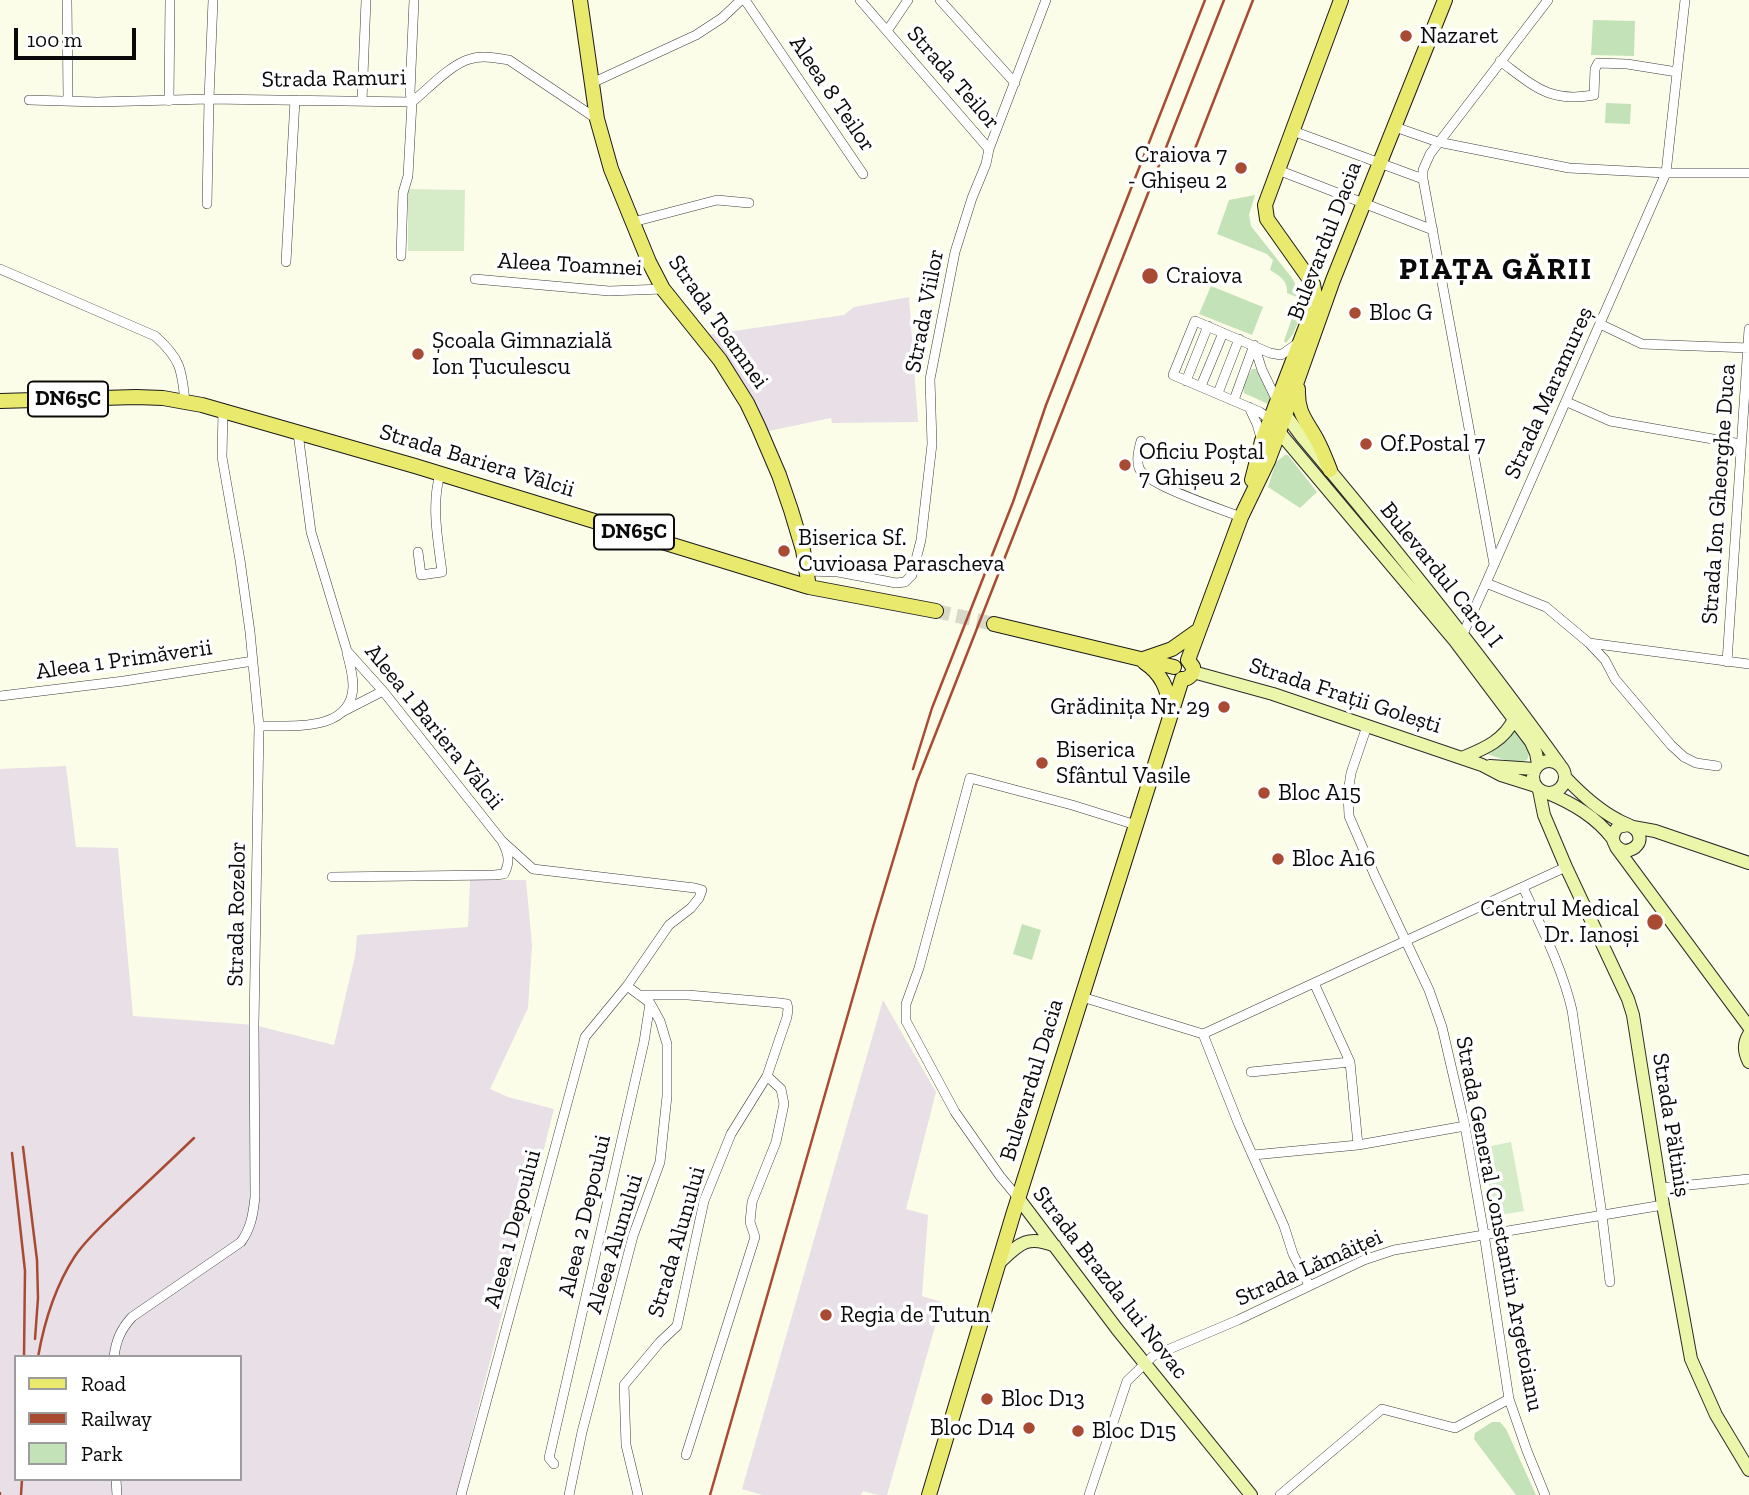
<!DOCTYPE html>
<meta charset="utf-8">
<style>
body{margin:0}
#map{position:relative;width:1749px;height:1495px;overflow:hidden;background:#fcfde9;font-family:"Zilla Slab",serif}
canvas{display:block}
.legend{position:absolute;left:14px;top:1355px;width:228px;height:126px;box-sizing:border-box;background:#fff;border:2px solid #9d9d9d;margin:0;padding:9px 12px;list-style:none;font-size:21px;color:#0a0a0a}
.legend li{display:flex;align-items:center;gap:14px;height:35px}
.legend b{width:35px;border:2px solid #9d9d9d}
.scale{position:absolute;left:14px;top:28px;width:122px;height:32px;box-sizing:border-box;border:4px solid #0a0a0a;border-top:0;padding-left:9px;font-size:21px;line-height:24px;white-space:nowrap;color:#0a0a0a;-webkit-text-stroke:5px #fff;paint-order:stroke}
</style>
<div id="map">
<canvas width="1749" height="1495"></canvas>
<ul class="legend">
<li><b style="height:9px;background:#e8e96d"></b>Road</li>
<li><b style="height:9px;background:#a94b33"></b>Railway</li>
<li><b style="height:19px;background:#c3e2b8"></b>Park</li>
</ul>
<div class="scale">100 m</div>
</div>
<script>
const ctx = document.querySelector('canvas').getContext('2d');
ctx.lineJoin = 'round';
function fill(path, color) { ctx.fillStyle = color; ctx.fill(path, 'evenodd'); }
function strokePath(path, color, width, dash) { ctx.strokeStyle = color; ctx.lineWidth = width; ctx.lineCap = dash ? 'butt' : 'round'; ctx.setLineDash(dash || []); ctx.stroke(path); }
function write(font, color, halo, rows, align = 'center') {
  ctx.font = font + ' "Zilla Slab",serif'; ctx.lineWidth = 7; ctx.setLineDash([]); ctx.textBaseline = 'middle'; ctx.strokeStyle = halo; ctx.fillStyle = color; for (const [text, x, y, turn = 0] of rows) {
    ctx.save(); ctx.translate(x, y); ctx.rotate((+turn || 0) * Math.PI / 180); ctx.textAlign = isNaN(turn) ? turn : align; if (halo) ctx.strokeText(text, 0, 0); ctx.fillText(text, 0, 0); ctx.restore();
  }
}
fill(new Path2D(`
 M909 297 918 422 832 423 831 418 764 432 745 385 706 335 844 315 854 307Z
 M66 766 76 847 118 848 133 1016 254 1025 334 1045 355 956 357 935 468 927 470 880H526L532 945 528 1008 490 1089 508 1097 554 1109 456 1495H0V769ZM16 1357H240V1479H16Z
 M883 1000 936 1092 906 1209 928 1215 922 1296 942 1302 887 1495H878L863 1491 861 1495H762L742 1489Z`), '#e8dfe7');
fill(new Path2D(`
 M1593 20 1635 21 1634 56 1591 55Z
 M1606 103 1631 104 1630 124 1605 123Z
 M1255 195 1249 215 1251 226 1292 278 1304 300 1305 306 1293 334 1286 343 1284 341 1299 298 1287 293C1288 281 1280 276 1270 270L1273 260 1267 254 1217 234 1229 200Z
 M1211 286 1263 307 1252 335 1199 314Z
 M1252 369H1256L1271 398 1270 403 1268 404 1244 393 1243 386Z
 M1285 455H1288L1317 492 1300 508 1268 487 1276 462Z
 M1516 730C1523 740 1533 748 1527 760 1513 765 1498 757 1484 753L1501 743Z
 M1022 924 1041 930 1032 960 1013 954Z
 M1492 1422H1500L1506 1429 1536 1495H1516L1474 1439 1475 1433Z`), '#c3e2b8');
fill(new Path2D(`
 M408 189 465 190 464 251H408Z
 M1511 1142 1524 1211 1494 1216 1481 1148Z`), '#d6ebc8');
strokePath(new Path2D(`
 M936 611 994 624`), '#d8d9c8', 14, [14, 7]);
const street = new Path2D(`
 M67 0 68 100
 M745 0 863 174
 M860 0 989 149
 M940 0 1015 83
 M887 31 908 0
 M1500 61C1534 86 1549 103 1594 95L1595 69 1598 63 1627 64 1677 72
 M592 83 696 35 722 18 741 0
 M29 100 97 102 209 99 412 102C428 89 451 64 470 59 482 55 497 58 509 60L597 119
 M169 101 170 0
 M362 101 366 0
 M1395 127 1438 142 1569 168 1666 173H1749
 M1293 131 1423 179
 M1278 170 1433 230
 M207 204 209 99 213 0
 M633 222 717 200 749 203
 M401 256 403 193 408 176 412 102 410 92 414 0
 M286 262 295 100
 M0 269 155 336C180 358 182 369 185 402
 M475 279 609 291 663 289
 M1600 324 1642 344 1749 348
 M1254 345 1262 370 1277 401
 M1186 381 1208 326
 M1201 386 1223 333
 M1218 393 1239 339
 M1234 400 1254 345
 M1567 402 1610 421 1741 444
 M1249 407 1257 424 1261 438
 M1269 419 1260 412 1173 375 1195 321 1270 353 1281 355 1298 343
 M298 433 311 532 347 651 383 691 502 841C508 853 511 861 504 874L494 875 332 877
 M1141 441C1139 449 1136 459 1139 468 1146 485 1221 509 1241 517
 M418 552 421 575 442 572C438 540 431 506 440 474
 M1494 564 1423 179V170L1430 154 1548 0
 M807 571 838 572 896 583 905 582 912 575 921 540 932 444 930 379 955 252 972 198 986 164 989 149 1046 0
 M1486 583 1546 607 1589 643 1749 664
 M1459 638 1463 634 1486 583 1666 173 1685 0
 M1589 643 1605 660 1615 679 1671 745 1684 757 1696 763 1717 766
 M1727 662 1749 329
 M0 696 124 681 253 661
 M344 711 383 691
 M259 726C291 725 352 733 353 686 353 675 350 664 347 653
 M1367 726 1351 773 1348 793 1349 816 1375 876 1429 990 1442 1027 1465 1126 1484 1234 1509 1399 1527 1451 1545 1495
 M1523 887C1541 927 1562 967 1572 1010L1602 1215 1610 1282
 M1314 983 1350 1062 1358 1145
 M1082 997 1203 1034 1566 867
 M1203 1034 1239 1125 1284 1226 1293 1254 1309 1285
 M1251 1072 1350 1062
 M1253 1155 1358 1145 1465 1126
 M1660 1188 1749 1179
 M1019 1199 1000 1176 955 1112 906 1021V1004L919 968 970 778 1072 805 1136 825
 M114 1357C116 1340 121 1329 132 1317L241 1242C251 1228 253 1215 255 1197L254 1025 259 726 250 632 240 560 222 457 223 410
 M686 1455 755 1237 750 1222 752 1202 776 1142 784 1104 781 1089 767 1076
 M554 1464 549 1458 644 1042 650 1003 627 986
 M116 1479 117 1495
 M461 1495 585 1037 627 986 669 925 691 908 699 898 702 890 695 888 533 869 502 841
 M569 1495 582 1432 633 1236 660 1162 667 1096V1044L660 1021 650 1003
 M638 1495 626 1445 624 1385 660 1342 677 1326 704 1201 731 1134 767 1076 787 1017 788 1009 787 1004 780 1003 688 995H639
 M1089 1495 1127 1381 1153 1356 1238 1320 1364 1260 1394 1250 1663 1205
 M1280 1495 1382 1409 1455 1428 1509 1399`);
const secondary = new Path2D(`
 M1282 410 1302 437C1391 543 1479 652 1560 765
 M1275 427 1455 641 1531 742 1536 753 1538 764
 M1193 672 1273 694 1482 765 1501 775 1536 786
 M1462 758C1483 749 1504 741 1514 719
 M1533 777a16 16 0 1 1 32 0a16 16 0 1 1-32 0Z
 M1490 766 1535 769
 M1565 777C1581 794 1597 809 1618 820 1624 824 1633 825 1637 831 1644 842 1635 850 1625 851 1613 848 1609 837 1618 827L1628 825
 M1539 790 1544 815 1566 867 1628 999 1633 1015 1663 1205 1691 1359 1716 1415 1749 1470
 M1548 793C1574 804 1596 817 1613 839
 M1633 827 1655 831 1749 863
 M1616 847 1749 1027
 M1749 1034C1743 1044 1744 1052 1749 1062
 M1019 1199 1117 1329 1251 1495
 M999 1263C1019 1244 1027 1234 1055 1246`);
const primary = new Path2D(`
 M580 0 597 119 611 169 649 262 663 289 720 360 747 403 758 426 779 475 791 510 803 550 809 587
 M1298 389C1297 413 1306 420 1317 440 1322 449 1326 460 1330 470
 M0 401 136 397 163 398 202 405 415 466 809 587 936 611
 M1252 480 1262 441 1314 306 1315 296 1313 284 1267 219 1265 205 1341 0
 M994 624 1174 667
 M1143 659 1172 649 1196 632
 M1188 660 1241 517 1268 461 1279 432 1333 280 1445 0
 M1144 662C1162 674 1168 689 1170 709
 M1182 679C1189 679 1194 674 1193 667L1188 660
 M929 1495 1013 1215 1182 679`);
strokePath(street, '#3d3d3d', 10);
strokePath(secondary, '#2c2c2c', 14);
strokePath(primary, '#1b1b1b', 16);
strokePath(street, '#fff', 9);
strokePath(secondary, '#ebf6ab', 12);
strokePath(primary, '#e8e96d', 14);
strokePath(new Path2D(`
 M1191 159 1253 0
 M913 769 932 708 1013 502 1046 405 1205 0
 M23 1147 37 1260 38 1298 35 1339
 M12 1153 25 1271 24 1357
 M38 1357C44 1323 56 1285 75 1256 88 1237 107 1221 123 1205 147 1183 170 1161 194 1138
 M0 1493V1495
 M21 1495 22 1479
 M710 1495 873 927 917 781 1224 0`), '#a94b33', 2.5);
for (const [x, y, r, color] of [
 [1406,36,7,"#a94b33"],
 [1241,168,7,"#a94b33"],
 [1150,276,9,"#a94b33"],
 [1355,313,7,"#a94b33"],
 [418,354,7,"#a94b33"],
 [1366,444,7,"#a94b33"],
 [1125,465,7,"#a94b33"],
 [784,551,7,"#a94b33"],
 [1224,707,7,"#a94b33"],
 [1042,763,7,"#a94b33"],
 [1264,793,7,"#a94b33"],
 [1278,859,7,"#a94b33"],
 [1655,922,9,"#a94b33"],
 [826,1315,7,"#a94b33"],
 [987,1399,7,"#a94b33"],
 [1029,1428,7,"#a94b33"],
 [1078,1431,7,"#a94b33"]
]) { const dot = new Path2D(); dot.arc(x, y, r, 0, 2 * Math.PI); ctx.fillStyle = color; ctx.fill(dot); strokePath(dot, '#fff', 2.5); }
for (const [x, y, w] of [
 [68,399,80],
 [634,532,80]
]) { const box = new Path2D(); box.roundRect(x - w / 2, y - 17.5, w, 35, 5); ctx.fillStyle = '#fff'; ctx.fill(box); strokePath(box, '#0a0a0a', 2); }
write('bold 21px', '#0a0a0a', null, [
 ["DN65C",68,399],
 ["DN65C",634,532]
]);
write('23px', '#0a0a0a', '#fff', [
 ["Nazaret",1420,36],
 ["Craiova 7",1227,155,"right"],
 ["- Ghișeu 2",1227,181,"right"],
 ["Craiova",1166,276],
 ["Bloc G",1369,313],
 ["Școala Gimnazială",432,341],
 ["Ion Țuculescu",432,367],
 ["Of.Postal 7",1380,444],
 ["Oficiu Poștal",1139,452],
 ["7 Ghișeu 2",1139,478],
 ["Biserica Sf.",798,538],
 ["Cuvioasa Parascheva",798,564],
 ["Grădinița Nr. 29",1210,707,"right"],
 ["Biserica",1056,750],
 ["Sfântul Vasile",1056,776],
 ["Bloc A15",1278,793],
 ["Bloc A16",1292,859],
 ["Centrul Medical",1639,909,"right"],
 ["Dr. Ianoși",1639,935,"right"],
 ["Regia de Tutun",840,1315],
 ["Bloc D13",1001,1399],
 ["Bloc D14",1015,1428,"right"],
 ["Bloc D15",1092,1431]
], 'left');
write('23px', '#0a0a0a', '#fff', [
 ["Strada Teilor",953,78,49],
 ["Strada Ramuri",334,79,-1],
 ["Aleea 8 Teilor",832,94,56],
 ["Bulevardul Dacia",1325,241,-69],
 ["Aleea Toamnei",570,265,3],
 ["Strada Viilor",925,311,-79],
 ["Strada Toamnei",718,322,55],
 ["Strada Maramureș",1549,393,-66],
 ["Strada Bariera Vâlcii",477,461,17],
 ["Strada Ion Gheorghe Duca",1719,494,-86],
 ["Bulevardul Carol I",1441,575,51],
 ["Aleea 1 Primăverii",124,660,-8],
 ["Strada Frații Golești",1345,696,18],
 ["Aleea 1 Bariera Vâlcii",434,727,51],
 ["Strada Rozelor",237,914,-89],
 ["Bulevardul Dacia",1032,1080,-73],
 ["Strada Păltiniș",1671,1125,81],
 ["Aleea 2 Depoului",585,1216,-77],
 ["Strada General Constantin Argetoianu",1499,1224,79],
 ["Aleea 1 Depoului",513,1229,-75],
 ["Strada Alunului",677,1242,-74],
 ["Aleea Alunului",615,1244,-73],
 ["Strada Lămâiței",1309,1268,-24],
 ["Strada Brazda lui Novac",1110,1283,52]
]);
ctx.letterSpacing = '2px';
write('bold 30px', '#0a0a0a', '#fff', [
 ["PIAȚA GĂRII",1496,270]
]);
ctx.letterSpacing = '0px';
</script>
